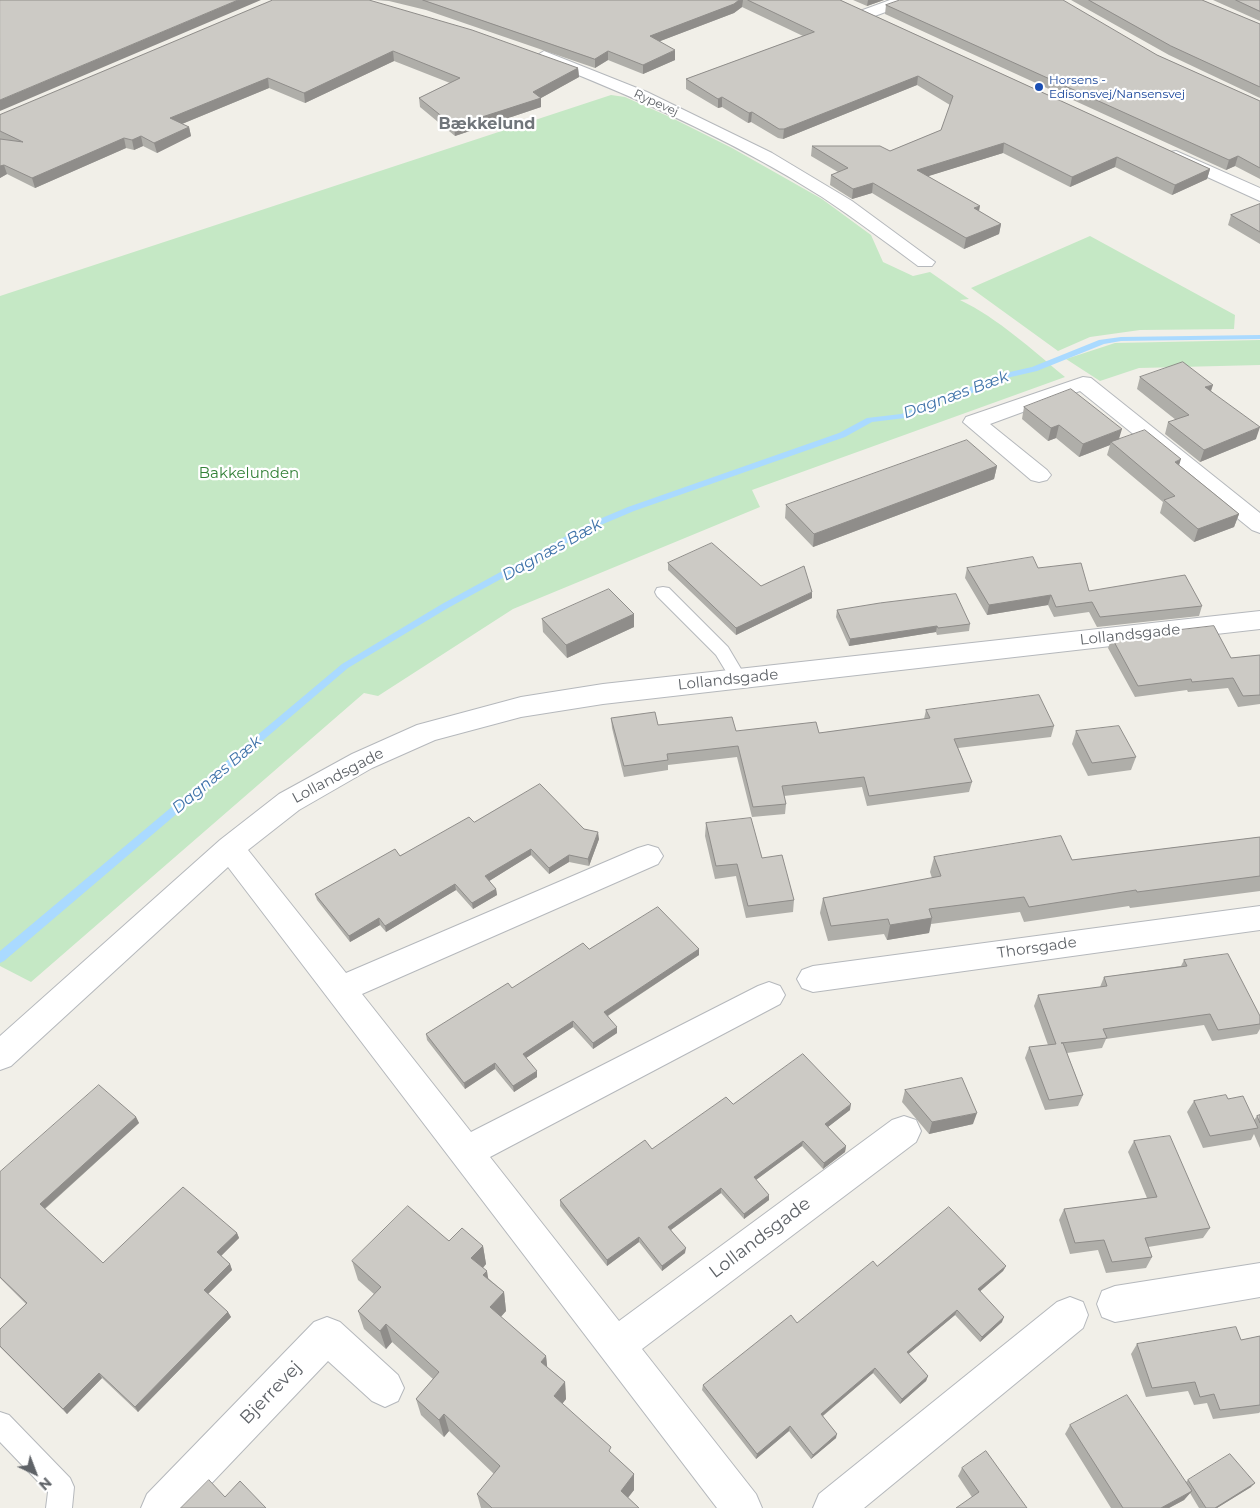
<!DOCTYPE html>
<meta charset="utf-8">
<style>
body{margin:0}
#map{position:relative;width:1260px;height:1508px;overflow:hidden;background:#f1efe8;font-family:Montserrat,sans-serif}
canvas{display:block}
.north{position:absolute;left:10px;top:1448px;width:50px;height:50px;-webkit-text-stroke:4px #fff;paint-order:stroke;rotate:137deg;font-size:14px;font-weight:700;line-height:20px;text-align:center;color:#5f6368}
.north::after{content:'';display:block;margin:auto;width:18px;height:22px;background:#5f6368;clip-path:polygon(50% 0,100% 100%,50% 72%,0 100%)}
</style>
<div id="map">
<canvas width="1260" height="1508"></canvas>
<div class="north">N</div>
</div>
<script>
const ctx = document.querySelector('canvas').getContext('2d');
ctx.lineJoin = 'round';
function fill(path, color) { ctx.fillStyle = color; ctx.fill(path, 'evenodd'); }
function strokePath(path, color, width, dash) { ctx.strokeStyle = color; ctx.lineWidth = width; ctx.lineCap = dash ? 'butt' : 'round'; ctx.setLineDash(dash || []); ctx.stroke(path); }
function write(font, color, halo, rows, align = 'center') {
  ctx.font = font + ' Montserrat,sans-serif'; ctx.lineWidth = 4.5; ctx.setLineDash([]); ctx.textBaseline = 'middle'; ctx.strokeStyle = halo; ctx.fillStyle = color; for (const [text, x, y, turn = 0] of rows) {
    ctx.save(); ctx.translate(x, y); ctx.rotate((+turn || 0) * Math.PI / 180); ctx.textAlign = isNaN(turn) ? turn : align; if (halo) ctx.strokeText(text, 0, 0); ctx.fillText(text, 0, 0); ctx.restore();
  }
}
fill(new Path2D(`
 M611 95 625 97 672 118 732 148 822 199 871 235 883 262 913 276 930 272 969 299 960 300C999 319 1031 349 1065 377L752 490 760 507 513 609 378 696 364 693 31 982 0 966V296Z
 M1090 236 1235 315 1234 329 1140 330 1090 337 1058 351 971 288Z
 M1260 340V365L1139 368 1100 381 1066 359 1115 343Z`), '#c5e8c5');
fill(new Path2D(`
 M1260 335V339L1121 341 1104 344 1037 371 998 380 962 398 937 402 920 413 905 418 872 422 845 437 634 511 596 527 448 608 348 668 4 961 0 963V951L342 664 442 604 590 523 628 507 839 433 867 418 901 414 914 409 932 398 957 394 992 376 1032 367 1099 340 1121 337Z`), '#aadaff');
const service = new Path2D(`
 M663 587 669 588 728 647 747 679 745 683H733L716 655 657 596 655 592 657 588Z
 M0 1412 9 1415 70 1478 74 1487 72 1508H46L48 1492 0 1442Z`);
const minor = new Path2D(`
 M890 0H913L910 3 872 17H860L858 14 860 11Z
 M544 51 647 92 772 153 852 201 935 262 932 266H918C887 243 855 219 822 197 734 141 636 97 538 59L536 56Z
 M1176 151 1260 188V201L1170 160 1167 156 1170 152Z
 M1083 377 1091 378 1260 513V533L1252 530 1080 391 990 424 1047 470 1051 475 1047 480 1039 482 1031 480 963 422 966 417Z
 M1260 611V629L603 704 521 717 435 740 372 768 299 810 248 850 346 973 638 848 648 845 658 848 663 856 658 864 362 994 471 1132 758 986 769 982 780 986 785 995 780 1004 490 1157 619 1321 892 1120 904 1116 916 1120 921 1131 916 1142 642 1349 756 1494 762 1508H717L228 867 11 1066 0 1070V1036L220 840 279 794 352 754 417 725 521 697 603 684Z
 M1260 906V930L813 992 802 988 797 979 802 970 813 966Z
 M1260 1263V1297L1115 1322 1102 1317 1097 1304 1102 1291 1115 1286Z
 M1070 1297 1083 1302 1088 1315 1083 1328 864 1508H813L819 1494 1057 1302Z
 M327 1317 340 1322 398 1375 404 1388 398 1401 385 1407 372 1401 328 1361 188 1508H141L147 1494 314 1322Z`);
strokePath(service, '#b5b8bc', 2);
strokePath(minor, '#b5b8bc', 2);
fill(service, '#fff');
fill(minor, '#fff');
fill(new Path2D(`
 M273 0 578 68 579 77 541 98V107L455 136 420 107 419 98 450 83 394 61 305 103 269 88 182 124 189 127 191 136 157 153 143 146 134 150 126 148 35 188 7 174 0 178V115Z
 M374 0H840L1210 169 1207 179 1172 195 1115 167 1070 187 1003 153 928 176 979 211 1001 224 999 234 964 249 872 193 852 199 830 185 831 175 838 172 811 156 812 146 890 151 941 130 950 105 917 85 783 139 778 138 751 122 748 123 722 107 718 108 686 89V79L803 36 742 7 734 13 660 41 675 60 643 74 608 60 595 68 426 10 389 1Z
 M853 0H884L867 6Z
 M1071 0H1202L1260 24V98L1169 55Z
 M1213 0H1260V21Z
 M886 5 1157 55 1260 101V179L1235 166 1226 170 885 14Z
 M1260 204V244L1228 225 1231 215Z
 M1140 377 1211 391 1256 439 1200 462 1165 434 1168 422 1176 420 1137 389Z
 M1024 407 1119 439 1179 465 1239 514 1234 527 1194 542 1160 513 1163 502 1107 455 1110 445 1079 457 1056 438 1048 441 1022 419Z
 M997 466 994 479 813 547 785 518 786 505Z
 M668 563 761 586 812 598 736 635 668 570Z
 M967 568H1038L1089 591 1202 606 1199 616 1097 627 1089 612 1054 617 1048 605 987 615 965 578Z
 M837 610 970 624 969 631 937 635 936 632 849 646 836 617Z
 M634 614V627L567 658 543 632 542 619Z
 M1112 638 1231 658 1260 655V704L1238 707 1228 688 1188 692 1187 690 1135 697 1108 648Z
 M926 710 1054 726 1051 737 958 748 972 782 969 792 867 806 862 787 784 796 786 804 785 814 752 817 737 757 668 765V770L624 777 612 728 611 718 658 725 736 731 819 733 924 719Z
 M1076 731 1136 757 1131 770 1088 776 1072 744Z
 M474 822 584 829 599 839 589 866 569 862 549 874 531 855 489 881 496 889 497 895 473 909 456 890 386 932 380 925 350 942 317 900 315 894Z
 M706 823 794 900 793 912 746 918 736 876 715 879 705 836Z
 M1260 837V891L1130 908 1129 906 1024 922 1020 912 931 924 929 933 887 940 884 934 828 941 820 913 823 898 932 878 930 872 934 857 1072 860Z
 M589 949H699V955L608 1016 617 1033 593 1049 573 1027 526 1058 537 1077 514 1092 495 1069 465 1089 427 1040 426 1034Z
 M1184 960 1260 1016V1029L1257 1034 1212 1041 1204 1025 1106 1039 1102 1048 1067 1053 1083 1095 1078 1106 1045 1110 1025 1058 1029 1047 1048 1045 1034 1006 1038 995 1100 987 1104 977 1181 966Z
 M905 1090 973 1124 929 1134 902 1102Z
 M1228 1099 1254 1120 1257 1116 1260 1115V1148L1254 1134 1251 1140 1203 1148 1187 1112 1194 1101Z
 M733 1104 850 1110 828 1127 846 1146 845 1152 823 1169 802 1146 756 1180 769 1200 744 1219 721 1193 671 1230 685 1253 662 1271 639 1242 607 1266 560 1206V1200Z
 M136 1117 139 1123 45 1209 103 1263 237 1233 239 1238 221 1256 230 1264 232 1270 208 1294 228 1312 231 1317 138 1412 102 1378 67 1414 0 1347V1329L26 1304 0 1278V1172Z
 M1134 1141 1210 1228 1203 1238 1148 1247 1152 1257 1146 1268 1106 1273 1098 1250 1070 1254 1059 1220 1064 1209 1147 1198 1128 1152Z
 M449 1241 483 1246 486 1264 483 1268 488 1278 504 1292 506 1311 501 1317 546 1356 547 1367 565 1382 566 1399 562 1404 612 1454 634 1474V1490L628 1498 639 1508H481L477 1494 494 1474 449 1431 444 1437 421 1415 416 1399 433 1379 392 1342 386 1349 364 1329 358 1311 374 1294 358 1280 352 1261Z
 M877 1266H1006L1003 1271 980 1291 1002 1322 980 1342 955 1315 908 1354 928 1376 926 1381 900 1404 873 1373 823 1416 836 1438 811 1459 789 1431 756 1459 702 1390 703 1385 797 1323Z
 M1260 1336V1412L1259 1413 1213 1419 1207 1403 1194 1405 1188 1391 1146 1397 1131 1354 1137 1344 1241 1340Z
 M1070 1425 1186 1482 1188 1480 1251 1487 1217 1508H1199L1190 1493 1184 1500 1169 1508H1111L1065 1434Z
 M962 1468 1027 1508 972 1497 958 1476Z`), '#afaea9');
fill(new Path2D(`
 M238 0H261L0 111V100Z
 M739 0H743L742 7 734 13 650 45V36Z
 M868 0H884L867 6Z
 M675 50V60L643 74V65Z
 M393 51 394 61 305 103 304 93Z
 M608 51V60L595 68V59Z
 M578 68 579 77 541 98V107L455 136 454 126 533 92Z
 M918 76 917 85 783 139 784 129Z
 M268 78 269 88 172 128 170 118Z
 M722 97V107L718 108V99Z
 M752 112 751 122 748 123 749 113Z
 M189 127 191 136 157 153 154 143Z
 M141 136 143 146 134 150 132 140Z
 M124 138 126 148 35 188 32 178Z
 M1004 143 1003 153 916 180 917 170Z
 M1238 156 1235 166 1226 170 1229 160Z
 M1117 157 1115 167 1070 187 1072 177Z
 M4 165 7 174 0 178V166Z
 M1210 169 1207 179 1172 195 1175 185Z
 M873 183 872 193 852 199 853 189Z
 M980 206 978 216 974 208Z
 M1001 224 999 234 964 249 966 238Z
 M1213 385 1209 397 1205 387Z
 M1059 425 1056 438 1048 441 1051 428Z
 M1260 427 1256 439 1200 462 1204 450Z
 M1122 429 1118 442H1111L1110 445 1079 457 1083 444Z
 M1181 459 1177 472 1175 462Z
 M997 466 994 479 813 547 814 534Z
 M1239 514 1234 527 1194 542 1198 529Z
 M812 592V598L736 635V628Z
 M1051 595 1048 605 987 615 989 605Z
 M634 614V627L567 658 566 645Z
 M937 626 936 632 849 646 850 639Z
 M598 832 599 839 589 866 588 859Z
 M531 849V855L486 883 485 876Z
 M569 855V862L549 874V868Z
 M455 884 456 890 386 932 385 926Z
 M496 889 497 895 473 909 472 903Z
 M379 918 380 925 350 942 349 936Z
 M932 918 929 933 887 940 890 925Z
 M699 949V955L604 1018V1012Z
 M573 1021V1027L523 1060V1054Z
 M617 1027V1033L593 1049V1043Z
 M495 1063V1069L465 1089 464 1083Z
 M537 1071V1077L514 1092 513 1086Z
 M851 1104 850 1110 824 1130 825 1124Z
 M977 1113 973 1124 929 1134 932 1122Z
 M136 1117 139 1123 43 1210 40 1204Z
 M803 1141 802 1146 753 1182 754 1177Z
 M846 1146 845 1152 823 1169 824 1163Z
 M721 1188V1193L668 1232V1227Z
 M769 1195V1200L744 1219V1214Z
 M237 1233 239 1238 219 1258 217 1252Z
 M639 1237V1242L607 1266V1260Z
 M483 1246 486 1264 475 1277 471 1258Z
 M686 1248 685 1253 662 1271V1266Z
 M230 1264 232 1270 207 1295 204 1290Z
 M1006 1266 1003 1271 976 1295 978 1289Z
 M487 1271 490 1289 483 1275Z
 M504 1292 506 1311 493 1325 490 1307Z
 M957 1310 955 1315 905 1357 907 1352Z
 M228 1312 231 1317 138 1412 135 1407Z
 M1004 1317 1002 1322 980 1342 982 1337Z
 M386 1324 392 1342 386 1349 380 1331Z
 M546 1356 548 1374 541 1362Z
 M875 1368 873 1373 820 1418 821 1414Z
 M99 1373 102 1378 67 1414 63 1409Z
 M928 1376 926 1381 900 1404 902 1399Z
 M565 1382 566 1399 555 1413 554 1396Z
 M444 1414 449 1431 444 1437 439 1420Z
 M790 1426 789 1431 756 1459 757 1454Z
 M837 1434 836 1438 811 1459 813 1455Z
 M634 1474V1490L621 1506V1491Z
 M1255 1483 1251 1487 1217 1508H1215Z
 M1192 1491 1184 1500 1169 1508H1161Z`), '#8f8d8a');
const building = new Path2D(`
 M0 0H238L0 100Z
 M273 0H369L472 30 578 68 533 92 541 98 454 126 419 98 460 78 393 51 304 93 268 78 170 118 189 127 154 143 141 136 132 140 124 138 32 178 4 165 0 166V139L23 142 0 131V115Z
 M423 0H739L734 4 650 36 675 50 643 65 608 51 595 59Z
 M748 0H840L1210 169 1175 185 1117 157 1072 177 1004 143 917 170 980 206 974 208 1001 224 966 238 873 183 853 189 831 175 848 168 812 146H880L890 151 941 130 953 96 918 76 784 129H779L752 112 749 113 722 97 718 99 686 79 814 32Z
 M900 0H1063L1157 55 1260 101V168L1238 156 1229 160 886 5Z
 M1089 0H1202L1260 24V87L1171 46Z
 M1236 0H1260V11Z
 M1260 204V232L1231 215Z
 M1183 362 1213 385 1205 387 1260 427 1204 450 1168 422 1189 415 1140 377Z
 M1071 389 1122 429 1083 444 1059 425 1051 428 1024 407Z
 M1145 430 1181 459 1175 462 1239 514 1198 529 1164 500 1175 496 1111 442Z
 M967 440 997 466 814 534 786 505Z
 M712 543 761 586 804 566 812 592 736 628 668 563Z
 M1033 557 1038 568 1081 563 1089 591 1185 575 1202 606 1100 617 1092 602 1056 607 1051 595 989 605 967 568Z
 M609 589 634 614 566 645 542 619Z
 M956 594 970 624 938 628 937 626 850 639 837 610 880 603Z
 M1214 626 1231 658 1260 655V695L1243 696 1233 678 1192 682 1191 679 1138 686 1112 638Z
 M1039 695 1054 726 954 739 972 782 869 796 864 777 782 786 786 804 753 807 738 746 667 754 668 760 624 766 611 718 655 712 658 725 732 717 736 731 816 722 819 733 930 718 926 710Z
 M1119 726 1136 757 1092 763 1076 731Z
 M540 784 584 829 598 832 588 859 569 855 549 868 531 849 485 876 496 889 472 903 455 884 385 926 379 918 349 936 315 894 395 849 400 856 469 817 474 822Z
 M751 818 762 858 782 855 794 900 748 906 737 864 716 866 706 823Z
 M1061 836 1072 860 1260 837V876L1137 892 1136 890 1029 907 1024 897 929 909 932 918 890 925 888 919 831 926 823 898 941 876 934 857Z
 M658 907 699 949 604 1012 617 1027 593 1043 573 1021 523 1054 537 1071 513 1086 495 1063 464 1083 426 1034 508 983 512 988 583 943 589 949Z
 M1228 954 1260 1016V1024L1218 1030 1210 1014 1103 1029 1107 1038 1061 1043H1063L1083 1095 1049 1100 1029 1047 1056 1044 1038 995 1107 986 1104 977 1187 966 1184 960Z
 M803 1054 851 1104 825 1124 846 1146 824 1163 803 1141 754 1177 769 1195 744 1214 721 1188 668 1227 686 1248 662 1266 639 1237 607 1260 560 1200 645 1140 652 1149 726 1097 733 1104Z
 M962 1078 977 1113 932 1122 905 1090Z
 M99 1085 136 1117 40 1204 103 1263 183 1187 237 1233 217 1252 230 1264 204 1290 228 1312 135 1407 99 1373 63 1409 0 1346V1329L27 1303 0 1277V1172Z
 M1226 1095 1228 1099 1243 1096 1258 1128 1210 1136 1194 1101Z
 M1260 1115V1123L1257 1116Z
 M1170 1136 1210 1228 1145 1238 1152 1257 1112 1262 1104 1240 1075 1243 1064 1209 1157 1197 1134 1141Z
 M408 1206 449 1241 462 1228 483 1246 471 1258 487 1271 483 1275 504 1292 490 1307 546 1356 541 1362 565 1382 554 1396 611 1447 609 1451 634 1474 621 1491 639 1508H492L477 1494 500 1466 444 1414 439 1420 416 1399 439 1372 386 1324 380 1331 358 1311 381 1287 352 1261Z
 M949 1207 1006 1266 978 1289 1004 1317 982 1337 957 1310 907 1352 928 1376 902 1399 875 1368 821 1414 837 1434 813 1455 790 1426 757 1454 703 1385 791 1315 797 1323 873 1261 877 1266Z
 M1236 1327 1241 1340 1260 1336V1405L1220 1410 1214 1394 1200 1397 1195 1382 1152 1388 1137 1344Z
 M1127 1395 1192 1491 1161 1508H1123L1070 1425Z
 M986 1451 1027 1508H956L979 1492 962 1468Z
 M1230 1454 1255 1483 1215 1508H1206L1188 1480Z
 M209 1480 225 1497 240 1481 266 1508H181Z`);
fill(building, '#cccac5');
strokePath(building, '#8f8d8a', 1);
for (const [x, y, r, color] of [
 [1039,87,5,"#1a4fb4"]
]) { const dot = new Path2D(); dot.arc(x, y, r, 0, 2 * Math.PI); ctx.fillStyle = color; ctx.fill(dot); strokePath(dot, '#fff', 2); }
write('12px', '#164399', '#fff', [
 ["Horsens -",1049,80],
 ["Edisonsvej/Nansensvej",1049,94]
], 'left');
write('12px', '#5f6368', '#fff', [
 ["Rypevej",656,103,25]
]);
write('15px', '#348238', '#fff', [
 ["Bakkelunden",249,474]
]);
write('15px', '#5f6368', '#fff', [
 ["Lollandsgade",1130,635,-6],
 ["Lollandsgade",728,680,-6],
 ["Lollandsgade",338,776,-28],
 ["Thorsgade",1037,948,-8]
]);
write('bold 16px', '#70757a', '#fff', [
 ["Bækkelund",487,124]
]);
write('italic 16px', '#4174aa', '#fff', [
 ["Dagnæs Bæk",956,395,-20],
 ["Dagnæs Bæk",552,550,-29],
 ["Dagnæs Bæk",217,775,-40]
]);
write('18px', '#5f6368', '#fff', [
 ["Lollandsgade",760,1238,-37],
 ["Bjerrevej",271,1393,-46]
]);
</script>
